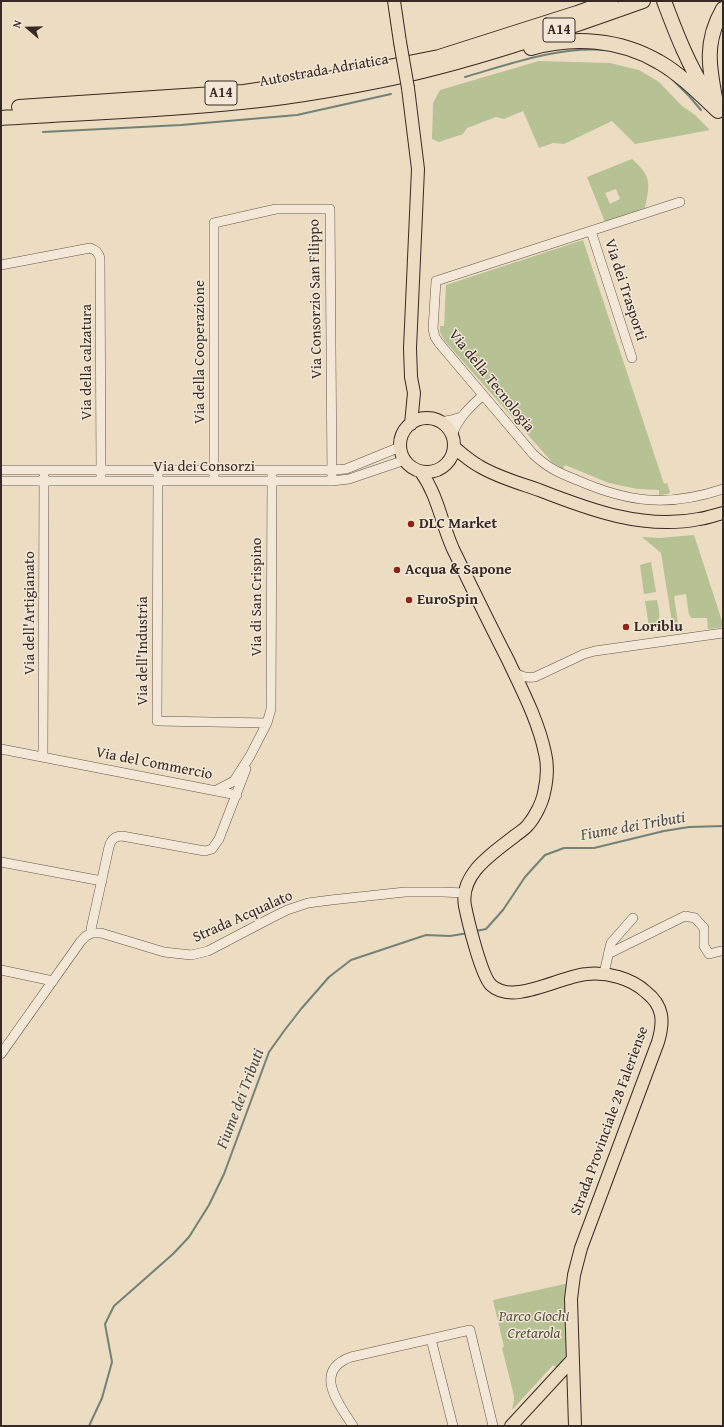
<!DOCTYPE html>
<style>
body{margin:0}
#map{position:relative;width:724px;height:1427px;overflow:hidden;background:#ecdcc1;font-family:"Gentium Book Plus",serif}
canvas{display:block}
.frame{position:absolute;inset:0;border:2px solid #372a24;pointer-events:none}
.north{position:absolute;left:8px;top:8px;width:40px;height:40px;-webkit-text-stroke:3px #f3e8d7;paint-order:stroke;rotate:290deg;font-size:11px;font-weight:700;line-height:16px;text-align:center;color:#372a24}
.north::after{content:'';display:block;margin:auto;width:14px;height:18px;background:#372a24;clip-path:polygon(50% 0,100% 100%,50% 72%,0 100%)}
</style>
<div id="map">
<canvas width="724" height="1427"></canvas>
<div class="frame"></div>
<div class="north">N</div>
</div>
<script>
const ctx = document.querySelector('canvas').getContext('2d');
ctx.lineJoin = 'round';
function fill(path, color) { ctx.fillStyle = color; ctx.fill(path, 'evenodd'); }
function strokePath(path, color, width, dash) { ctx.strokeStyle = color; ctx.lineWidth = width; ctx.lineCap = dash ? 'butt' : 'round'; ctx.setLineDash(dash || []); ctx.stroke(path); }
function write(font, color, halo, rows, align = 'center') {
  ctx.font = font + ' "Gentium Book Plus",serif'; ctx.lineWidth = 3; ctx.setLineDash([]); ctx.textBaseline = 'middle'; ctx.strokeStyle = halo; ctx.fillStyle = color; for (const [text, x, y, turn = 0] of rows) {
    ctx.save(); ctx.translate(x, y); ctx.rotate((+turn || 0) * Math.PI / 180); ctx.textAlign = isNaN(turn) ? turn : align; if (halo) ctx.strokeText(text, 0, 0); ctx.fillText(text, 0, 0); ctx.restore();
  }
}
fill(new Path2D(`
 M539 61 610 63 639 70 659 82 682 106 695 115 710 130 635 144 612 121 564 144 553 143 539 148 523 111 504 119 496 117 467 128 463 134 439 142 432 139 433 103 440 90Z
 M632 159C652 177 650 183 645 208L605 222 587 177ZM616 189 620 199 610 204 605 193Z
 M583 240 664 484 667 483 670 492 668 494 659 495V490L638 489 623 486 609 483 565 465 563 469 552 462 444 340 440 332V326H444L446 285Z
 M694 535 723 624V627L708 629 707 618H692L689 615 686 594 674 596 678 624 672 622 661 553 642 537 659 538Z
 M651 562 656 592 644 594 640 565Z
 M657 600C659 611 664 624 649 627L645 601Z
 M569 1283 567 1353 563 1361 557 1368 553 1365 513 1409H512L514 1401V1396L502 1348 504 1347 493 1300Z`), '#b6c194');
strokePath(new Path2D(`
 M465 77C510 64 559 46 606 50
 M670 77 689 96 701 110
 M43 132 181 125 297 115 391 94
 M476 931 486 929 503 910 525 877 545 855 564 848H594L664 831 689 827 723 826
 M89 1426 102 1398 112 1362 105 1324 114 1306 173 1254 189 1237 209 1205 224 1174 269 1052 284 1031 301 1009 329 977 351 960 426 935 450 936 468 933`), '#728278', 2);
const minor = new Path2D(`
 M680 202 436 281 433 329 435 337 439 343 533 454C548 468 559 473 577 480 629 503 669 507 723 489
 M591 231 632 358
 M1 265 90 248C96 250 98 252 100 258L101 476
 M441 422 451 420 461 417
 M452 435C458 418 470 407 483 395
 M1 470H332L346 469 400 447
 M158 475 157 721 267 723
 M1 481H332L349 479 405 460
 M214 481V223L276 209H330L332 481
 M513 671C521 677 526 678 535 677L584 654 595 651 723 633
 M1 749 237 795
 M43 757 44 476
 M217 790 234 781 250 756 267 723 271 709 272 475
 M1 862 102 881
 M92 933 91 929 109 847C111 840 114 836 122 836L199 850 205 851 212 849 219 839 246 769
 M608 954 685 916 695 918 704 928V946L709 954 721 951
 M1 970 53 981
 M604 973 611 943 633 918
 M1 1054 81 941 86 936 92 933H101L164 952 191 955 208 951 271 918 287 910 308 903 331 900 405 892H443L464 893
 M431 1339 453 1426
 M353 1426C339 1404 312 1371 351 1357L470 1330 493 1426`);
const major = new Path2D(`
 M394 1 400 42
 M408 88 418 169 410 348 411 377 414 393 411 424
 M400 445a27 27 0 1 1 54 0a27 27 0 1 1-54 0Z
 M455 448C462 454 470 461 479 466 497 477 519 483 539 490 590 510 644 530 699 519 707 518 715 515 723 513
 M421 472C438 496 441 522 453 549 471 586 489 623 508 660 522 690 538 720 545 753 548 765 547 780 544 793 542 803 535 817 528 825 525 829 520 832 516 835 495 852 459 873 465 906 468 921 481 975 491 985 513 1006 560 976 587 974 607 972 631 978 646 992 664 1006 664 1022 658 1042L581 1248 574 1275 571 1299 575 1426
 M511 1426 572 1360`);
const highway = new Path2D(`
 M664 1C676 33 689 67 708 95
 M531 48C574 36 620 39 659 62 679 73 701 95 718 111
 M716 103C709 67 704 42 723 9
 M19 107 244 92 317 81 439 57 577 13 611 1
 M1 118C81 113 161 110 241 102 287 98 333 90 378 81 468 63 556 32 643 1`);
strokePath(minor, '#64564b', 10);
strokePath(major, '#372a24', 14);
strokePath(highway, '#372a24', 16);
strokePath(minor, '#f3e8d7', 9);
strokePath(major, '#ecdcc1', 12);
strokePath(highway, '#ecdcc1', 14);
const majorBridge = new Path2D(`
 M400 42 408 88`);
strokePath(majorBridge, '#372a24', 14, []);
strokePath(majorBridge, '#ecdcc1', 12);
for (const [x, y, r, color] of [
 [411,524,4,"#8f2418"],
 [397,570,4,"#8f2418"],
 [409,600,4,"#8f2418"],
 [626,627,4,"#8f2418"]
]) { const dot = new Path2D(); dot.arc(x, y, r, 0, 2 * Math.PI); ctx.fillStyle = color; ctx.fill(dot); strokePath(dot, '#f3e8d7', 1.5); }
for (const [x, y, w] of [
 [559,30,32],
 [221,93,32]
]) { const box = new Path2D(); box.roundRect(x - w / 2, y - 12, w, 24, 3); ctx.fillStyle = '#f3e8d7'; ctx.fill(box); strokePath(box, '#372a24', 1); }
write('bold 14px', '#372a24', null, [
 ["A14",559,30],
 ["A14",221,93]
]);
write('15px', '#372a24', '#f3e8d7', [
 ["Autostrada Adriatica",324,71,-10],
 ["Via dei Trasporti",625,290,72],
 ["Via Consorzio San Filippo",316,299,-91],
 ["Via della Cooperazione",200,352,-90],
 ["Via della calzatura",87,362,-90],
 ["Via della Tecnologia",491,381,51],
 ["Via dei Consorzi",204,467],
 ["Via di San Crispino",257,597,-90],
 ["Via dell'Artigianato",30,613,-90],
 ["Via dell'Industria",143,651,-90],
 ["Via del Commercio",154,764,11],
 ["Strada Acqualato",243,917,-24],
 ["Strada Provinciale 28 Faleriense",610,1121,-70]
]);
write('bold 15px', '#372a24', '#f3e8d7', [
 ["DLC Market",419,524],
 ["Acqua & Sapone",405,570],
 ["EuroSpin",417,600],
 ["Loriblu",634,627]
], 'left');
write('italic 15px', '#575040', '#f3e8d7', [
 ["Parco Giochi",534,1317],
 ["Cretarola",534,1334]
]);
write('italic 16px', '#504e47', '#f3e8d7', [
 ["Fiume dei Tributi",633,827,-10],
 ["Fiume dei Tributi",241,1099,-69]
]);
</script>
